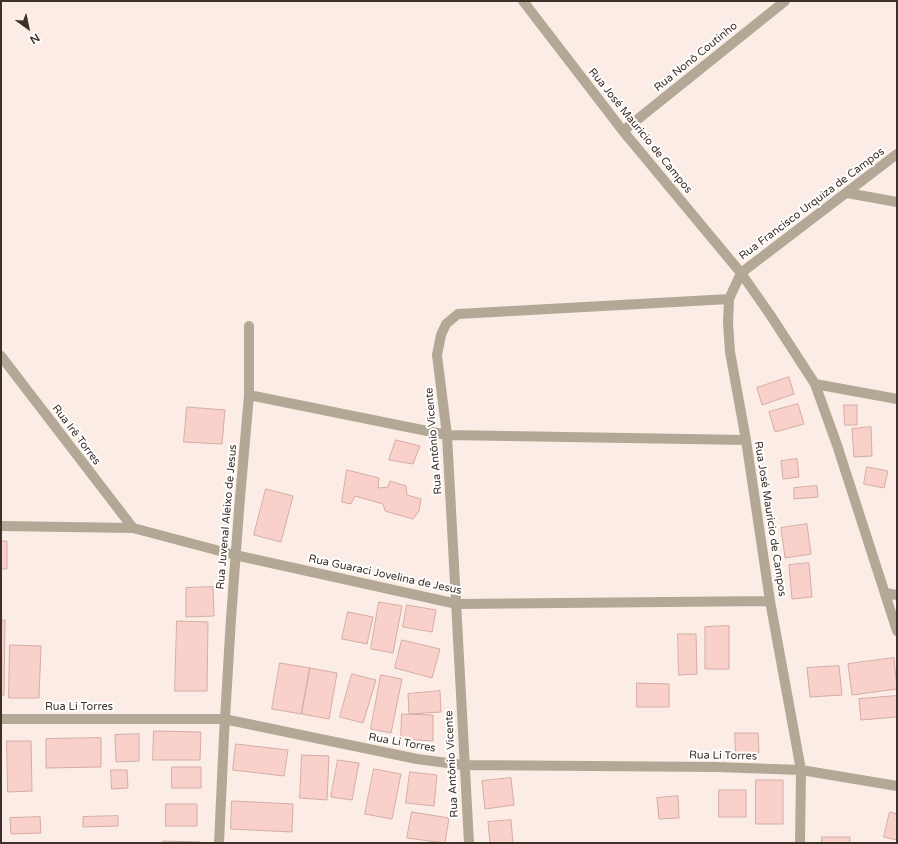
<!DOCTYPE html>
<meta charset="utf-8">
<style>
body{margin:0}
#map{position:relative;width:898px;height:844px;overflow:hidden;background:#fbede5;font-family:"Varela Round",sans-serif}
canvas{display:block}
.frame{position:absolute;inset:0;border:2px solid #3d3028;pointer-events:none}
.north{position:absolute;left:8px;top:8px;width:40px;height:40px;-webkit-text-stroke:3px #fff;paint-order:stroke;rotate:147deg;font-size:11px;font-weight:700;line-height:16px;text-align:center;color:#3d3028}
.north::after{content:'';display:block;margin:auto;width:14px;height:18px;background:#3d3028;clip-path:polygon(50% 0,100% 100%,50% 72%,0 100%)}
</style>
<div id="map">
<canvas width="898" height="844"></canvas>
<div class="frame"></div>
<div class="north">N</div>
</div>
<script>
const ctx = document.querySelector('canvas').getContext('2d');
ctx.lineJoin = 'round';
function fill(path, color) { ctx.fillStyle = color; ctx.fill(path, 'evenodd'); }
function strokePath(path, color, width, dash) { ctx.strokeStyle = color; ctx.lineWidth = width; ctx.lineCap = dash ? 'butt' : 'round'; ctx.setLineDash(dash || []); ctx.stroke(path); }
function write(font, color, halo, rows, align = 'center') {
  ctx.font = font + ' "Varela Round",sans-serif'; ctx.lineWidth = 4; ctx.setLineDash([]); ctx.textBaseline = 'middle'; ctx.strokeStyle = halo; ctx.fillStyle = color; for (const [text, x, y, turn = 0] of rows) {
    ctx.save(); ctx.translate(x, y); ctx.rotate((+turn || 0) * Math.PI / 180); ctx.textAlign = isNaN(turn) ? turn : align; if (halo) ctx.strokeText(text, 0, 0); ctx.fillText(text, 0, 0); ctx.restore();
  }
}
const building = new Path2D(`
 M789 377 794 394 762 405 757 388Z
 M798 404 804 424 775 432 769 412Z
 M844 405H857V425H845Z
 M187 407 225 410 222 444 184 442Z
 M871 427 872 456 854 457 852 429Z
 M396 440 420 446 413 464 389 460Z
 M797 459 799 477 783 479 781 461Z
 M867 467 888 471 884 488 864 484Z
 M347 470 379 478 378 488 388 487 390 481 406 486 407 495 421 499 419 511 413 519 385 511 383 504 355 496 351 504 342 502Z
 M817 486 818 497 794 499V488Z
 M266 489 293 496 281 542 254 535Z
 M807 524 811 554 785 558 781 528Z
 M1 541H7V569H1Z
 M809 563 812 597 792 599 789 565Z
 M213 587 214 616 186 617V588Z
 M379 602 402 606 393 653 371 649Z
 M407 605 436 610 432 632 403 627Z
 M348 612 373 617 367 644 342 639Z
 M1 620H5L4 695H1Z
 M177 621 208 622 207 691H175Z
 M729 626V669H705V627Z
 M678 634H696L697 674 679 675Z
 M402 640 440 649 432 678 395 668Z
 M10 645 41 646 39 698H9Z
 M894 658 897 689 852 695 848 664Z
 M280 663 310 668 301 714 272 709Z
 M839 666 842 695 810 697 807 668Z
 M310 668 337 673 329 719 302 714Z
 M352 674 376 680 363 723 340 717Z
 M381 675 402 679 391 733 371 729Z
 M637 683 669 684V707H637Z
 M440 691 441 712 409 714 408 694Z
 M897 696V717L861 720 859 699Z
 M402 714 433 715V741L401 739Z
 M154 731 201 732 200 760H153Z
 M735 733H758L759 753 736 754Z
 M139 734V761L116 762 115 735Z
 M101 738V767L46 768V739Z
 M7 741H31L32 791 8 792Z
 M236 744 288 750 284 776 233 770Z
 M302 755 329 756 327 800 300 798Z
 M338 760 359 763 352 800 331 797Z
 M172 767H201V788H172Z
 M374 769 401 774 392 819 365 814Z
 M111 770H127L128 788 112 789Z
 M410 772 437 775 434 806 406 803Z
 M511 778 514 805 485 809 482 781Z
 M756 780H783V824H756Z
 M719 790H746V817H719Z
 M678 796 679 818 659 819 657 798Z
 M232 801 293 804 292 832 231 829Z
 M166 804H197V826H166Z
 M412 812 449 818 445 843 407 838Z
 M890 812 897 814V840L884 837Z
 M118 816V826L83 827V817Z
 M40 817 41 833 11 834 10 818Z
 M511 820 513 843H490L488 822Z
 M822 837H850V843H822Z
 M163 841 201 842V843H163Z`);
fill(building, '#f9d0ca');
strokePath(building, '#d4aca6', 1);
strokePath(new Path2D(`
 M523 1 623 131 741 273 771 316 815 384 837 445 897 631
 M623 131 785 1
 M847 193 897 202
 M249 326V395
 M1 356 133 528
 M815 384 897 399
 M1 526 133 528 235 555 457 604 770 601
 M885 593 897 595
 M1 719H224L417 759 463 765 716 767 801 770 897 786
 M219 843C225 693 235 544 249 395L447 435 746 440
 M469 843 447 435 437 355 441 335 446 324 458 314 729 299
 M800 843 801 770 770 601 746 440 730 352 728 323 729 299 741 273 897 154`), '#b3a896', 10);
write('11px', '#3d3028', '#fff', [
 ["Rua Nonô Coutinho",696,57,-39],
 ["Rua José Mauricio de Campos",640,131,51],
 ["Rua Francisco Urquiza de Campos",812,204,-37],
 ["Rua Irê Torres",76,435,53],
 ["Rua Antônio Vicente",434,441,-95],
 ["Rua Juvenal Aleixo de Jesus",227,517,-85],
 ["Rua José Mauricio de Campos",770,519,81],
 ["Rua Guaraci Jovelina de Jesus",385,575,12],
 ["Rua Li Torres",79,707],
 ["Rua Li Torres",402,743,10],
 ["Rua Li Torres",723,756,1],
 ["Rua Antônio Vicente",452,764,-93]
]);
</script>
